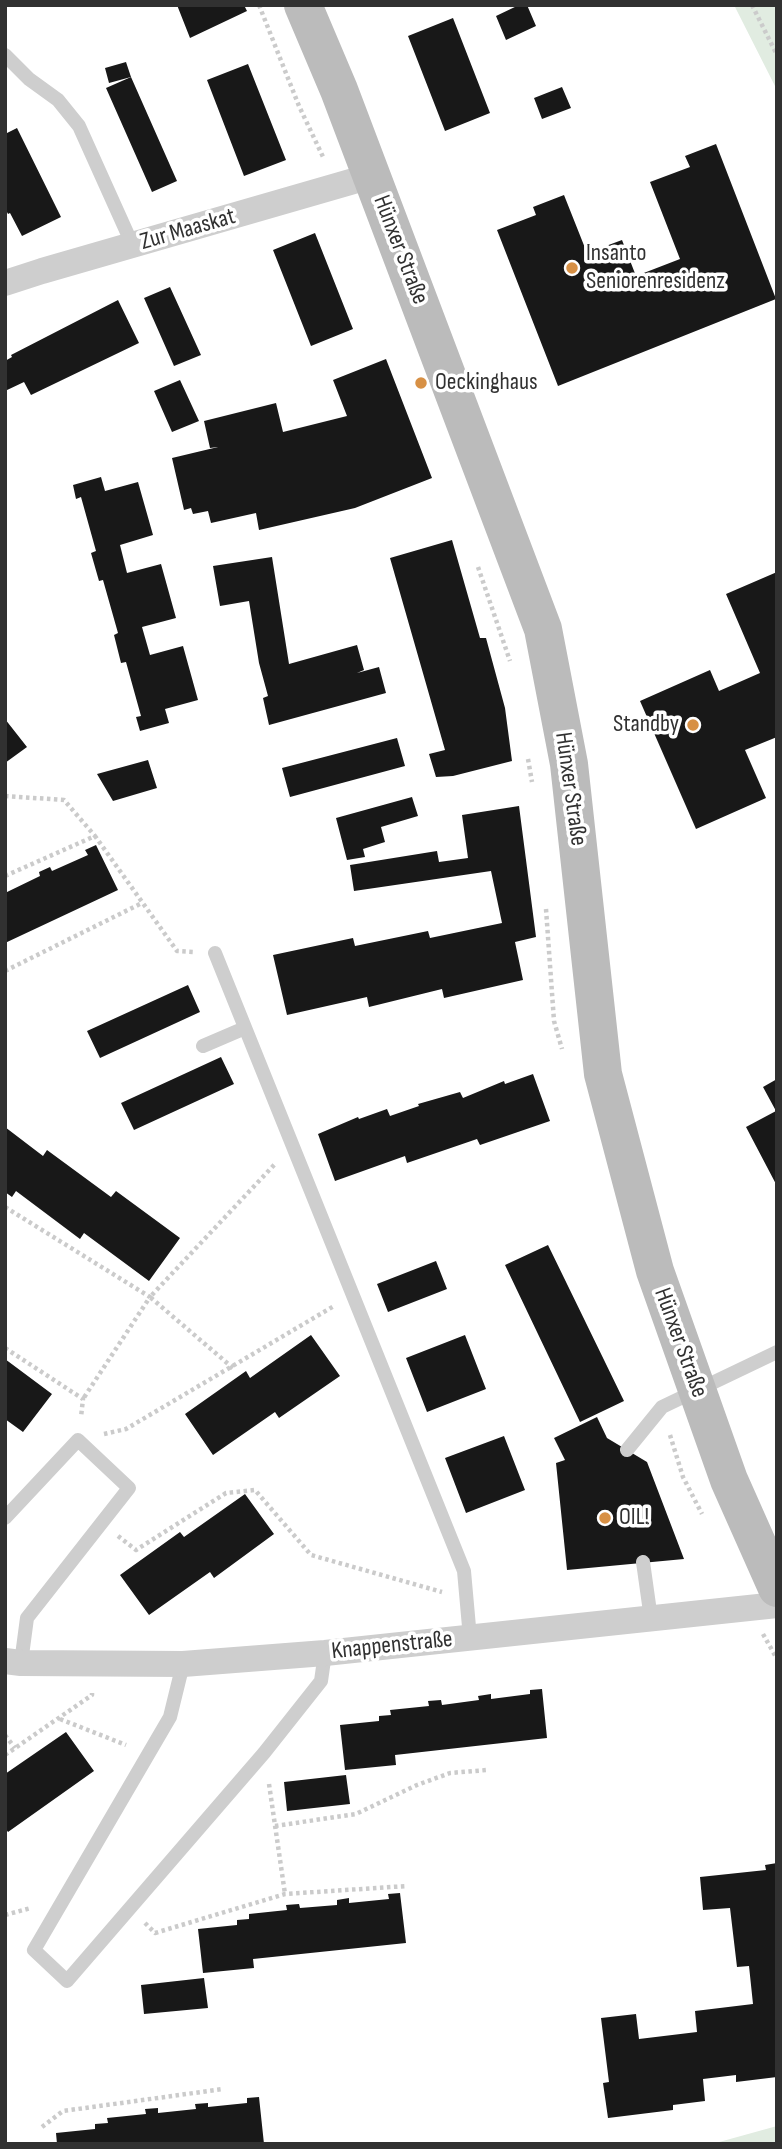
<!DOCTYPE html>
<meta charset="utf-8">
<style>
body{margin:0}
#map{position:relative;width:782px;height:2149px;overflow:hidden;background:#fff;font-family:"Sofia Sans Condensed",sans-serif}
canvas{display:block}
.frame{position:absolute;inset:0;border:7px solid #313131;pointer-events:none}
</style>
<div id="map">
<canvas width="782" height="2149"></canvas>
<div class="frame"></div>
</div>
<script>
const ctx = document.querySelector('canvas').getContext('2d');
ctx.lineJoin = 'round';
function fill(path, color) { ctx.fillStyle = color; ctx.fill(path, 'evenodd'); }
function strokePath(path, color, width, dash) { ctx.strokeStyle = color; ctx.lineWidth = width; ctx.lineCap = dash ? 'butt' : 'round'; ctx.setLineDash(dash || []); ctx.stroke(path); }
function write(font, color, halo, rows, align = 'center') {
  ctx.font = font + ' "Sofia Sans Condensed",sans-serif'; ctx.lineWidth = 7; ctx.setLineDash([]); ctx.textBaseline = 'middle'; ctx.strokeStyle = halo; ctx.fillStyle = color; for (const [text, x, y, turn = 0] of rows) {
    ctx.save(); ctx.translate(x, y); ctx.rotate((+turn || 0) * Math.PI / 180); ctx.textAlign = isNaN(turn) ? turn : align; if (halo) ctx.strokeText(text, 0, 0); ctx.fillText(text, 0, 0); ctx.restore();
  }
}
fill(new Path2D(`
 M734 5H777V90Z
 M777 2126V2144H712Z`), '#e1ece1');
fill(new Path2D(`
 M177 5H244L247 11 190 38Z
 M519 5H527L536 26 506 40 496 16Z
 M453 18 490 113 445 131 408 36Z
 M126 62 131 77 109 83 105 68Z
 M248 64 286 160 244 176 207 80Z
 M131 77 177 181 152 192 106 88Z
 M562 87 571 108 542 119 534 98Z
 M17 128 61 217 22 236 10 213 8 214 5 208V134Z
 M716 144 776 299 558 386 497 230 536 215 533 207 564 195 587 253 622 240 636 276 680 259 650 182 690 167 685 156Z
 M315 233 353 329 311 346 273 250Z
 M170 287 201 355 174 366 144 298Z
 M118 300 139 343 31 395 24 382 5 391V361L12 357 11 355Z
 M386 359 432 478 355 508 259 530 256 513 211 523 208 511 193 514 191 508 184 510 172 458 218 447 210 448 204 421 276 403 283 432 347 416 333 380Z
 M180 380 199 421 172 432 154 391Z
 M101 477 105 491 138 482 153 535 120 545 127 573 161 564 176 618 142 627 150 655 183 646 198 700 165 709 169 723 140 731 136 717 141 716 126 662 121 663 114 635 118 633 103 580 99 581 91 553 96 551 81 497 76 499 73 485Z
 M452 540 480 638H486L505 708 512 761 453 776 436 777 429 754 445 750 390 558Z
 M272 557 289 664 357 645 364 670 357 673 379 667 386 693 269 725 263 698 268 696 259 663 249 601 220 606 213 566Z
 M777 572V737L745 750 766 798 696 829 640 701 710 670 719 691 760 673 726 594Z
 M5 719 27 747 5 763Z
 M397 738 405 766 290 797 282 768Z
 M148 760 157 788 113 801 97 774Z
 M412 797 418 816 381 827 385 842 363 849 365 857 347 860 336 818Z
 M519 806 536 937 515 942 523 980 444 998 442 989 369 1007 367 997 287 1015 273 955 353 938 355 946 428 931 430 938 502 923 491 871 354 891 350 865 437 851 439 862 468 858 462 815Z
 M96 845 118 890 5 943V893L40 876 39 872 50 867 52 871 88 855 85 850Z
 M188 985 200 1012 100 1058 87 1031Z
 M221 1057 234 1084 134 1130 121 1103Z
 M533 1074 550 1121 480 1145 477 1139 407 1163 405 1156 335 1181 318 1134 358 1117 359 1119 387 1109 390 1116 419 1106 418 1104 460 1092 463 1098 504 1081 505 1084Z
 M777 1079V1186L746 1127 776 1111 763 1087Z
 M5 1127 43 1156 47 1150 111 1197 116 1191 180 1238 149 1281 84 1233 80 1239 16 1191 12 1197 5 1192Z
 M548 1245 624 1401 580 1422 505 1265Z
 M436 1261 447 1289 388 1312 377 1284Z
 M311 1335 340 1376 279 1418 275 1412 213 1455 185 1414 246 1371 250 1378Z
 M465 1335 486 1389 427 1412 406 1358Z
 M5 1359 52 1394 23 1432 5 1419Z
 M597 1417 607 1438 647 1462 684 1559 567 1570 556 1463 565 1460 554 1438Z
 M504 1436 525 1490 466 1513 445 1458Z
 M245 1494 274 1534 214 1578 210 1572 149 1615 120 1575 180 1532 184 1537Z
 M542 1689 547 1738 395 1755 396 1765 345 1770 340 1725 379 1721V1716L391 1715 390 1710 429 1706 428 1701 441 1700 442 1705 479 1700 478 1696 491 1694V1699L530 1694V1690Z
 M66 1732 94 1771 8 1832 5 1828V1774Z
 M346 1775 350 1804 287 1811 284 1782Z
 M777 1863V2077L736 2082V2075L703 2079 705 2101 673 2105V2110L608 2118 603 2083 609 2082 601 2018 636 2014 639 2039 697 2032 695 2011 753 2004 749 1966 737 1967 730 1908 703 1910 700 1877 766 1870 765 1865Z
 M400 1893 406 1943 253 1959 254 1968 203 1973 198 1929 237 1925V1920L249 1919V1914L287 1910 286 1905 299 1904 300 1908 337 1905V1900L349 1898V1903L389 1899 388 1894Z
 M204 1978 208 2008 144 2014 141 1985Z
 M259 2097 264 2144H57L56 2133 95 2129V2124L108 2123 107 2118 146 2114 145 2109 158 2108V2113L196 2109 195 2104 208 2103V2107L247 2103V2098Z`), '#181818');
strokePath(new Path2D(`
 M259 5 299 106 324 159
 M752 5 777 55
 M478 567 510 661
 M528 759 532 782
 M5 796 64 800 95 836
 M5 876 95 836 177 951 193 952
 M546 909 554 1021 562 1049
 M5 971 142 903
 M5 1207 150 1297 83 1399
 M5 1348 83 1399 81 1417
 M233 1368 150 1297 275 1164
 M104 1434 126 1429 334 1306
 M670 1435 683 1477 702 1514
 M118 1536 136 1550 226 1493 255 1490 311 1555 442 1592
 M763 1634 777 1659
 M60 1719 126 1745
 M5 1735 15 1748
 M5 1755 92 1695V1693
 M269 1784 285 1894
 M275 1826 356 1814 417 1785 450 1773 487 1770
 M5 1915 31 1908
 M145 1923 155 1933 285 1894 407 1886
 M42 2127 63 2111 223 2089`), '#cbcbcb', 4.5, [3.5, 3.5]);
strokePath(new Path2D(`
 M5 55 29 79 58 100 79 126 133 246
 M215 953 464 1571 470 1638
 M203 1046 245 1028
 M627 1450 662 1407 777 1352
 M5 1518 78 1440 129 1488 27 1618 21 1663
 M643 1562 651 1619
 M183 1664 170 1717 34 1950 67 1981 264 1753 321 1681 325 1653`), '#cecece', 14);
strokePath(new Path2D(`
 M5 283 42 271 371 176
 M5 1661 21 1663 183 1664 325 1653 777 1605`), '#cecece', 26);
strokePath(new Path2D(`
 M303 5 339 90 543 629 569 764 603 1074 655 1271 729 1480 777 1588`), '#bbb', 38);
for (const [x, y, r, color] of [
 [572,268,7,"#d79045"],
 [421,383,7,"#d79045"],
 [693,725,7,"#d79045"],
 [605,1518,7,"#d79045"]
]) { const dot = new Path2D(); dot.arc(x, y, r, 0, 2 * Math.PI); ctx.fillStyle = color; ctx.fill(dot); strokePath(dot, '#fff', 2.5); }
write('24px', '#313131', '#fff', [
 ["Zur Maaskat",188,230,-16],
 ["Hünxer Straße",400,250,69],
 ["Hünxer Straße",570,789,82],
 ["Hünxer Straße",680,1343,70],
 ["Knappenstraße",392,1646,-6]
]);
write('24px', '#313131', '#fff', [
 ["Insanto",586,254],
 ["Seniorenresidenz",586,282],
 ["Oeckinghaus",435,383],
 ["Standby",679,725,"right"],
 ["OIL!",619,1518]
], 'left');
</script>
